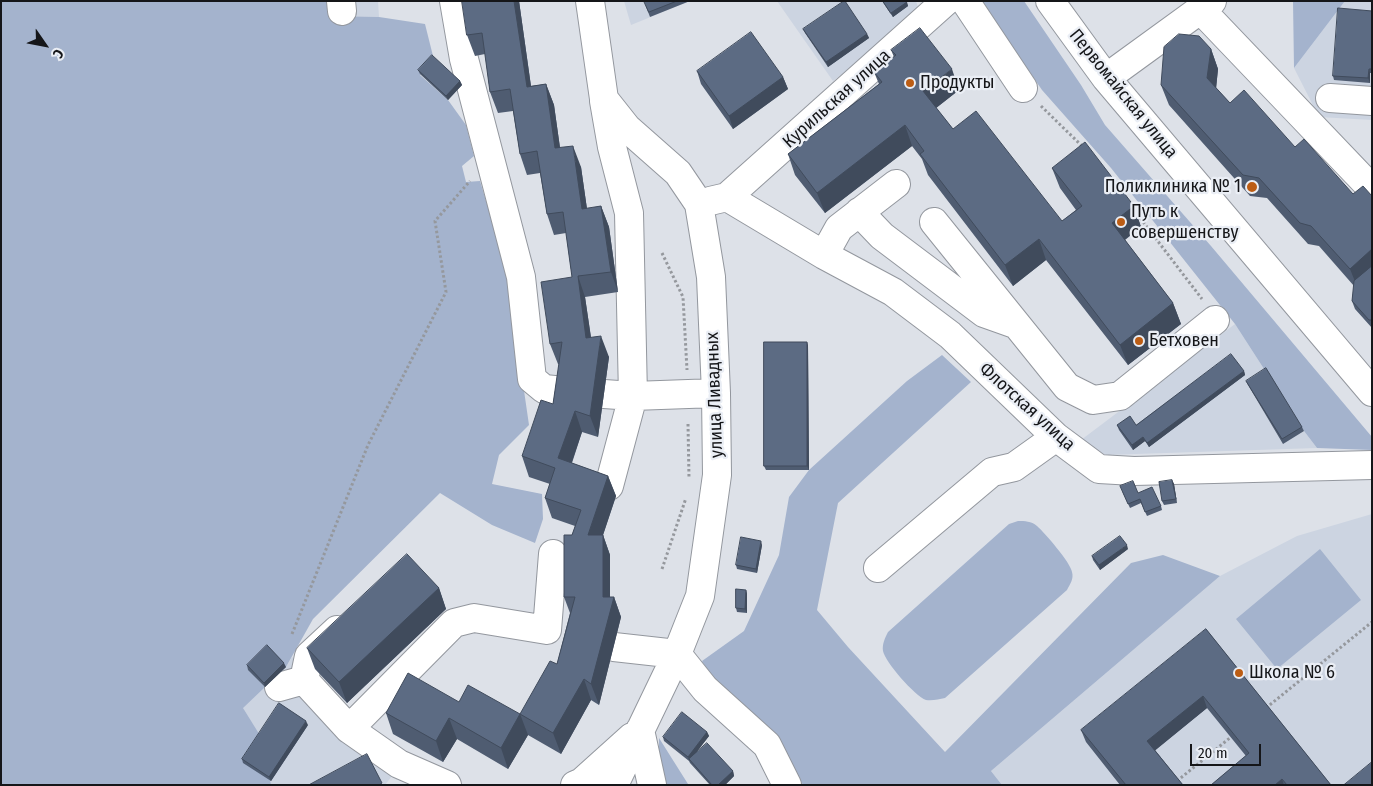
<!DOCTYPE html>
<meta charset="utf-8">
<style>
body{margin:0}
#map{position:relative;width:1373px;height:786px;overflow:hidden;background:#dde1e8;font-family:"Fira Sans Condensed",sans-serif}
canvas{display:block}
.frame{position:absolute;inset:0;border:2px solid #151619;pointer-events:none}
.north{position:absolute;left:20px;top:20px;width:50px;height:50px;-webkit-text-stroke:4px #eaeef5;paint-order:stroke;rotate:123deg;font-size:14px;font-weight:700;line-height:20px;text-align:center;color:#151619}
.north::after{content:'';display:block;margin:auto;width:18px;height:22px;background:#151619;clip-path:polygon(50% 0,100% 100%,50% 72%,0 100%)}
.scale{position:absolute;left:1190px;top:744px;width:71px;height:22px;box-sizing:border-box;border:2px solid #151619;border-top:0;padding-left:6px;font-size:15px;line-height:18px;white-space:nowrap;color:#151619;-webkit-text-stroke:4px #eaeef5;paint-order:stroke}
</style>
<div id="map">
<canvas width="1373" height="786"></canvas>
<div class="frame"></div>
<div class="north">С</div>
<div class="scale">20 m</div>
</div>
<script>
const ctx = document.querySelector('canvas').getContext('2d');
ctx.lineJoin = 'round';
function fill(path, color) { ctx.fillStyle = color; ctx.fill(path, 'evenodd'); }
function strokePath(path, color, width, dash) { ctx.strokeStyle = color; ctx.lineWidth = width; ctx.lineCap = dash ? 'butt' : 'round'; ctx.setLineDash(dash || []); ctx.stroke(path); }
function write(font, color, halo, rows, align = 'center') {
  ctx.font = font + ' "Fira Sans Condensed",sans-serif'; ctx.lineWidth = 4.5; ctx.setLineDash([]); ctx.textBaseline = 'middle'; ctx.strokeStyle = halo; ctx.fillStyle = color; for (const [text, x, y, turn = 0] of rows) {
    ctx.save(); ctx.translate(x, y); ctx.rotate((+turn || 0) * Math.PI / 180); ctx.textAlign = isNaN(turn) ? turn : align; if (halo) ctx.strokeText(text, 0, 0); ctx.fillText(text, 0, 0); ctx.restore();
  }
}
fill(new Path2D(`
 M332 1H378L379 17 335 16Z
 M624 1H690L631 25Z
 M777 1H916L920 14 833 81Z
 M1345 1H1372V120L1319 117 1294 68Z
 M1235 324 1304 431 1317 448 1106 455 1081 440Z
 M1372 514V785H1002L991 771 1220 576 1297 536Z
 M292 657 369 731 408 755 385 785H271L243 708 248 670 286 667Z`), '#ccd4e1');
fill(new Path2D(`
 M1 1H332L335 16 379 17 425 24 434 60 420 75 448 100 466 125 474 156 462 166 466 182 480 181 506 267 529 425 499 455 492 484 542 494 543 519 535 543 492 525 440 493 313 619 286 667 249 670 265 687 243 708 261 737 271 785H1Z
 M981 1H1024L1081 85 1105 125 1211 246 1372 437V450L1317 448 1304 431 1235 324 1111 168 1042 90Z
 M1293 1H1345L1294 68Z
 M942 355 971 382 838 503 817 610 848 647 945 752 1131 563 1163 555 1220 576 991 771 1002 785H803L775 735 715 684 702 661 744 631 779 555 789 497 809 470 907 381Z
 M1018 521C1025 521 1031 521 1037 526 1044 532 1071 563 1072 572 1074 579 1070 584 1067 590L945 698C939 699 933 701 926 700 915 696 885 662 883 651 882 644 885 638 888 632L1009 524Z
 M1320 549 1361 600 1277 669 1236 619Z
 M659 738 688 784V785H663L659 768Z`), '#a4b3cd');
const minor = new Path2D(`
 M341 1 342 11
 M454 1 464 59 521 277 532 379 544 389 565 391
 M590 1 604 99 627 128 678 173 699 204 711 277 716 393 717 475 700 596 677 654 614 785
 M965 1 1023 88
 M1050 1 1106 78 1372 392
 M1201 10 1372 189
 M1106 78 1212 1
 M1330 98 1372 101
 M604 101 612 147 629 213 633 396 609 486
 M727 197 824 255 893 292 950 335 1056 437 1099 469 1134 471 1372 465
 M710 201 727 197 946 1
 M859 212 882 236 984 313 1015 324
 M934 222 1067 387 1093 400 1120 396 1215 320
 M824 255 839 228 896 184
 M604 394 633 396 716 393
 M878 568 992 472 1014 467 1056 437
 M337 630 309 656 304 680 349 729 399 764 447 785
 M614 647 677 654 705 689 767 745 787 785
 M279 687 304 680
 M349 729 454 623 474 618 547 630 553 554
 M640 730 652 785
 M575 785 582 782 632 737`);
strokePath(minor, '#93979e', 30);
strokePath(new Path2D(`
 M1041 106 1083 147
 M1134 210 1202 299
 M662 253 683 297 687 370
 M688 424 689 478
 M662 569 686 498
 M292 634 368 445 446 292 435 221 470 181
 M1266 708 1372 622
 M1177 781 1231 737`), '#95989d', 3, [2.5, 2.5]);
strokePath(minor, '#fff', 28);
fill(new Path2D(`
 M462 1H519L531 86 546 84 554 105 560 148 581 167 587 209 601 206 609 227 618 292 585 297 591 337 609 357 598 437 582 432 572 463 608 476 616 496 603 535 610 555V597H614L621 617 599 705 591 700 561 754 528 735 508 769 457 739 443 762 393 734 386 713 459 702 520 714 557 664 570 613 564 597 572 535 575 526 552 518 545 498 550 484 529 477 522 456 553 404 559 364H558L550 344 572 277 566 233 554 235 547 214 540 173 527 175 520 154 513 111 498 113 490 92 485 54 475 56 467 35Z
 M644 1H690L650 17Z
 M882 1H906L908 6 893 17Z
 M1372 11V73H1370V83L1334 80 1333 76Z
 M803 29 867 34 869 38 828 67 805 33Z
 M1211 49 1218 69 1216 88 1230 103 1295 147 1353 194 1372 196V328L1355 309 1352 301 1354 286 1319 246 1308 244 1267 198 1250 196 1169 105 1161 85Z
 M891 50 959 90 936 108 953 129 1062 221 1076 210 1060 188 1052 168 1134 206 1141 227 1125 240 1173 303 1181 324 1128 365 1046 260 1013 286 928 175 922 159 912 146 825 213 795 175 788 154 879 84 874 72 894 57Z
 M418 70 460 81 462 85 448 100 420 74Z
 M697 71 783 77 788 89 733 129 701 84Z
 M807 342 808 346 809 470H766L764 466Z
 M1244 371 1245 375 1149 447 1145 441 1133 450 1119 430 1117 425H1136Z
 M1246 381 1302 427 1304 431 1283 444 1248 385Z
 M1172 480 1174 484 1177 503 1164 505 1162 501Z
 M1122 491 1138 493 1161 506 1162 510 1147 516 1141 503 1130 508Z
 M762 545 757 573 737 569 736 565Z
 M1128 549 1100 570 1093 560 1092 556Z
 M439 588 446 609 347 703 315 669 307 648Z
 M746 590 747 594V613L737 612 736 608Z
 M1206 629 1331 785H1211L1246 756 1207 708 1155 750 1183 785H1120L1086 742 1081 730Z
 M247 665 286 667 265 687 248 670Z
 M308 725 271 781 243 763 242 759Z
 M707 732 709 736 697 751 733 771 734 776 725 785H710L690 763 689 761 664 741 663 737Z`), '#4f5c71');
fill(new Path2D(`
 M514 1H519L534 108 527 87Z
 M907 2 908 6 893 17 891 13Z
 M867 34 869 38 828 67 826 62Z
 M1211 49 1218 69 1215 99 1207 78Z
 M952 69 959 90 931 112 923 91Z
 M1369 69 1370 73V83L1368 78Z
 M783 77 788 89 733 129 729 116Z
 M460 81 462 85 448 100 446 96Z
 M546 84 554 105 563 169 555 148Z
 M905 125 912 146 825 213 817 193Z
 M573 146 581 167 590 230 582 209Z
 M601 206 609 227 618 292 611 272Z
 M1134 206 1141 227 1119 244 1112 223Z
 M1039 239 1046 260 1013 286 1005 265Z
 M1372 249V277L1358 289 1350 269Z
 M578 276 585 297 594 359 586 338Z
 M1173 303 1181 324 1128 365 1120 345Z
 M601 336 609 357 598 437 590 416Z
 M807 342 808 346 809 470 807 466Z
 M1244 371 1245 375 1149 447 1147 443Z
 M575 411 582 432 566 479 558 458Z
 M1143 437 1145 441 1133 450 1132 445Z
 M608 476 616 496 596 556 588 535Z
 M1172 480 1174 484 1177 503 1176 499Z
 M603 535 610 555V610L614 597 621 617 599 705 591 684 603 597Z
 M761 541 762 545 757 573 756 569Z
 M1127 545 1128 549 1100 570 1099 565Z
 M439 588 446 609 347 703 339 682Z
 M746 590 747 594V613L745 609Z
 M284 663 286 667 265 687 264 683Z
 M584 679 591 700 561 754 553 733Z
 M1203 696 1207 708 1152 753 1147 741Z
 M520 714 528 735 508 769 501 748Z
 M449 718 457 739 443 762 436 741Z
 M306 721 308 725 271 781 269 777Z
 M707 732 709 736 690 761 688 757Z
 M733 771 734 776 725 785H718Z
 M1282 779 1284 785H1275Z`), '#404b5c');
const building = new Path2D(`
 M462 1H514L527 87 546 84 555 148 573 146 582 209 601 206 611 272 578 276 586 338 601 336 590 416 575 411 558 458 608 476 588 535H603V597H614L591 684 584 679 553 733 520 714 501 748 449 718 436 741 386 713 408 673 459 702 468 685 520 714 550 661 557 664 575 597H564V535H572L581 510 545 498 555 468 522 456 541 400 553 404 562 342 550 344 541 282 572 277 563 212 547 214 537 151 520 154 510 89 490 92 482 33 467 35Z
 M644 1H677L649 12Z
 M844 1H845L867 34 826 62 803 29Z
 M883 1H906L907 2 891 13Z
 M1338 8 1372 11V69H1369L1368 78 1333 76Z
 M920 28 952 69 923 91 953 129 976 111 1062 221 1082 206 1052 168 1085 142 1134 206 1112 223 1173 303 1120 345 1039 239 1005 265 920 154 924 151 905 125 817 193 788 154 882 82 874 72 896 55 891 50Z
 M751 32 783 77 729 116 697 71Z
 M1179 34 1199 36 1211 49 1207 78 1230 103 1244 90 1295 147 1304 139 1353 194 1363 186 1372 196V249L1350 269 1311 226 1300 223 1259 178 1243 175 1161 85 1164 47Z
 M432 55 460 81 446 96 418 70Z
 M1372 266V320H1369L1352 301 1354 281Z
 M764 342H807V466H764Z
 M1231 354 1244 371 1147 443 1143 437 1132 445 1117 425 1130 416 1136 425Z
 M1266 368 1302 427 1282 439 1246 381Z
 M1172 480 1176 499 1162 501 1159 482Z
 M1133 481 1138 493 1152 487 1161 506 1145 512 1140 499 1128 504 1120 486Z
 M1120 536 1127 545 1099 565 1092 556Z
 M741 537 761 541 756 569 736 565Z
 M407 554 439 588 339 682 307 648Z
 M736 589 746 590 745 609 736 608Z
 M1206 629 1331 785H1287L1282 779 1275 785H1211L1249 753 1203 696 1147 741 1183 785H1126L1081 730Z
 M267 645 284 663 264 683 247 665Z
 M279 703 306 721 269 777 242 759Z
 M682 712 707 732 688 757 663 737Z
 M707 743 733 771 718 785H712L689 759Z
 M367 754 382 783 379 785H309Z
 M1372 762V785H1344Z`);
fill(building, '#5c6b83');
strokePath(building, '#404b5c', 1);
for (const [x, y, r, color] of [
 [910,83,5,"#bc5d14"],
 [1252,187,6,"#bc5d14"],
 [1121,222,5,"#bc5d14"],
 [1139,341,5,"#bc5d14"],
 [1239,673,5,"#bc5d14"]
]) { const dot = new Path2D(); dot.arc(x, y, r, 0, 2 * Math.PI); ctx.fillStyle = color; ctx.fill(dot); strokePath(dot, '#eaeef5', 2); }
write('18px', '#151619', '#eaeef5', [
 ["Продукты",920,83],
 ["Поликлиника № 1",1241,187,"right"],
 ["Путь к",1131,212],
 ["совершенству",1131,233],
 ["Бетховен",1149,341],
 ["Школа № 6",1249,673]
], 'left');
write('18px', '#151619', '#eaeef5', [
 ["Первомайская улица",1123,94,51],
 ["Курильская улица",837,99,-42],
 ["улица Ливадных",715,395,-92],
 ["Флотская улица",1027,407,42]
]);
</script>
